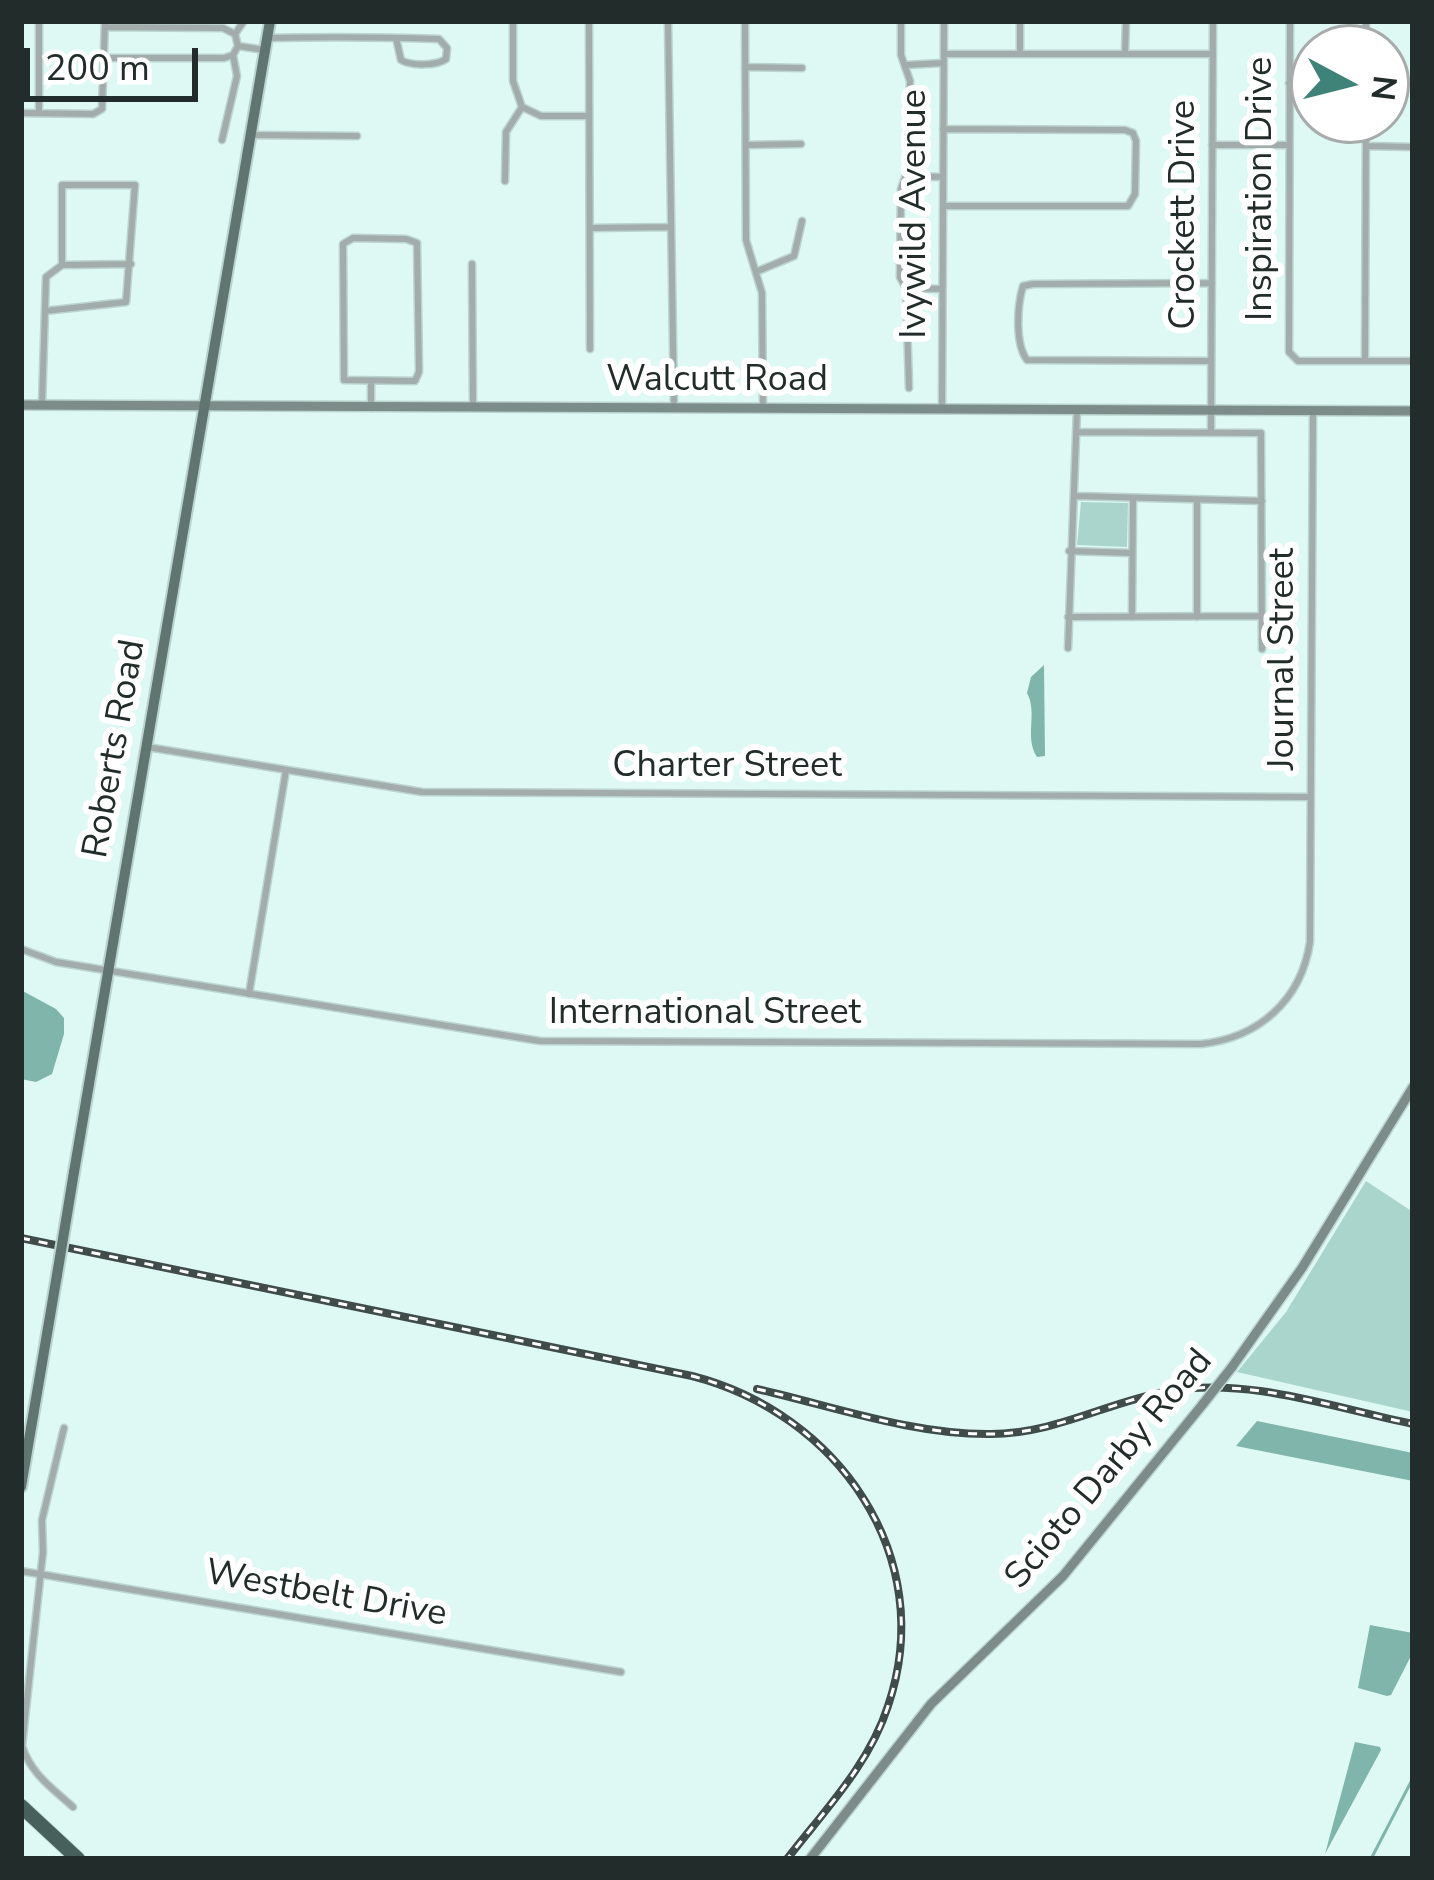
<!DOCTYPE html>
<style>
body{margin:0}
#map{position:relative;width:1434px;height:1880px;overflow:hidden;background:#def9f3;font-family:"Nunito Sans",sans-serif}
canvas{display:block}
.frame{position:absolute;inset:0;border:24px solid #222c2a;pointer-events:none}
.north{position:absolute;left:1290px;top:24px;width:120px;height:120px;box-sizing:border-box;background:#fff;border:3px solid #a7abaa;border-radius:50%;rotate:97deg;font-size:33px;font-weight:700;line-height:48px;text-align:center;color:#222c2a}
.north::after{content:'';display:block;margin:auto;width:42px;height:54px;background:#3f8378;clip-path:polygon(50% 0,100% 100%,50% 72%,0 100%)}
.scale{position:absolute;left:24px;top:48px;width:174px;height:54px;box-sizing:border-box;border:6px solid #222c2a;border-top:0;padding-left:15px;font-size:36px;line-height:42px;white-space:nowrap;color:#222c2a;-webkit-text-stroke:9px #fff;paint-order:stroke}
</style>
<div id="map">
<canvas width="1434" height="1880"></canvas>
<div class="frame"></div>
<div class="north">N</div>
<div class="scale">200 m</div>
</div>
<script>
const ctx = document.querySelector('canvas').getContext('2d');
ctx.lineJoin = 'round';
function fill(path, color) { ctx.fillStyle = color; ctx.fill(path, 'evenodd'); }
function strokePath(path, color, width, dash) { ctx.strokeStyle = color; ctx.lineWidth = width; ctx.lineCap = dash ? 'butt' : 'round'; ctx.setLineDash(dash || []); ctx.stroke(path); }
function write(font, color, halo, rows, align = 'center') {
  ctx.font = font + ' "Nunito Sans",sans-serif'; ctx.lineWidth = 12; ctx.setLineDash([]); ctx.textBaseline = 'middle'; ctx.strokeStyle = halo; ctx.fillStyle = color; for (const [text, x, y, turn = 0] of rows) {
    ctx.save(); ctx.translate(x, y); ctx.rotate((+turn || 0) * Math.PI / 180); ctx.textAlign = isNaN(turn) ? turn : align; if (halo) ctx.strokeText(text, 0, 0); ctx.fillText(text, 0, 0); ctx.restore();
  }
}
fill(new Path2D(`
 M1081 502 1128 503 1127 547 1077 545Z
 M1366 1181 1413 1212V1412L1237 1372 1286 1312Z`), '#aad5cc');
fill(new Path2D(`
 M1044 665 1045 756 1037 757C1024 737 1038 713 1027 693L1031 677Z
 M21 990 56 1009 64 1018V1034L52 1074 36 1082 21 1079Z
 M1257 1421 1413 1453V1481L1236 1446Z
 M1370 1625 1413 1633V1652L1391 1695 1387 1696 1358 1688Z
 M1355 1742 1380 1747 1381 1750 1325 1854Z`), '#80b5ab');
strokePath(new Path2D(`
 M1371 1859 1413 1778`), '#80b5ab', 3);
const street = new Path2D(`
 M513 21V81L522 107
 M589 21 590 349
 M668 21 674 407
 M745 21 746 240 762 293 763 407
 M901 21V55L910 81 909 166 901 189 900 277 906 288 941 289
 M1290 21 1289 352 1298 361H1413
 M105 27 223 28 235 34 238 46 265 50
 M235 34 244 21
 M267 38C325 37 382 37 439 39L447 48 446 59C436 66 411 66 401 60L396 38
 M1366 48V21
 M1020 52V21
 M1125 53 1126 21
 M944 54H1213
 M104 58H224L233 55 238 46
 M906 65 943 63
 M745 67 802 68
 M1289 83H1314
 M522 107 541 116H588
 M21 113 93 114 102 109 105 21
 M39 113V21
 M250 135 357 136
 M222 140 237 76 233 55
 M746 145 801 144
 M1212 145H1289
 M1366 146 1413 147
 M906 176 943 177
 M505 181 506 132 522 107
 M943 206H1128L1135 194 1136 141 1133 133 1125 130 943 129
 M590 228 669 227
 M353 238 406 239 417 243 419 372 415 381 344 380 343 244Z
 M472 264 473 405
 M758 271 794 256 802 221
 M906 288 909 388
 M45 311 126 302 135 185H62V265
 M1211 361 1027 360C1015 344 1017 306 1023 286L1033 284 1212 283
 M1365 361 1366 120
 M371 383V408
 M42 405 46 277 62 265 131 264
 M942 407 944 21
 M1076 432 1261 433 1262 649
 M1211 432 1213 21
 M1076 496 1262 501
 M1197 500V617
 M1069 551 1132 553
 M1068 617 1262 616
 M1132 617 1133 501
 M1068 648 1077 410
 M147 747 422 792 1310 797
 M21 949 56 962 540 1041 1201 1044C1258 1038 1301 1001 1310 942L1313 411
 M249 994 286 770
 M64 1428 42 1520 43 1552 22 1746C31 1774 52 1788 73 1807
 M21 1571 621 1672`);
const secondary = new Path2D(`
 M21 405 1413 411
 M1232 1367 1302 1268 1413 1087
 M810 1859 931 1704 1063 1576 1203 1404`);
const primary = new Path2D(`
 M74 1172 270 21
 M21 1487 57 1275`);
const highway = new Path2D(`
 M21 1806 78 1859`);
strokePath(street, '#bcd4cf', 9);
strokePath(secondary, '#bcd4cf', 12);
strokePath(primary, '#bcd4cf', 14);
strokePath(highway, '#bcd4cf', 16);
strokePath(street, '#a2adab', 6);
strokePath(secondary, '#7c8c88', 9);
strokePath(primary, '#607470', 10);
strokePath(highway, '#48605b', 14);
const rail = new Path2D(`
 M21 1238 692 1376C837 1413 939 1556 888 1706 869 1765 824 1811 787 1859
 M757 1389C832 1406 913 1435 991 1434 1055 1434 1107 1402 1169 1391 1249 1377 1334 1408 1413 1424`);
strokePath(rail, '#404c4a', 8);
strokePath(rail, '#fff', 3, [9]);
const secondaryBridge = new Path2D(`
 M1203 1404 1232 1367`);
const primaryBridge = new Path2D(`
 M57 1275 74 1172`);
strokePath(secondaryBridge, '#bcd4cf', 12, []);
strokePath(primaryBridge, '#bcd4cf', 14, []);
strokePath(secondaryBridge, '#7c8c88', 9);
strokePath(primaryBridge, '#607470', 10);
write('36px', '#222c2a', '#fff', [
 ["Inspiration Drive",1262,189,-90],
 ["Ivywild Avenue",916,214,-90],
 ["Crockett Drive",1185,215,-90],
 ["Walcutt Road",717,381],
 ["Journal Street",1284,659,-90],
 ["Roberts Road",116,749,-80],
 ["Charter Street",727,767],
 ["International Street",705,1014],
 ["Scioto Darby Road",1110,1470,-50],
 ["Westbelt Drive",326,1595,10]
]);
</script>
